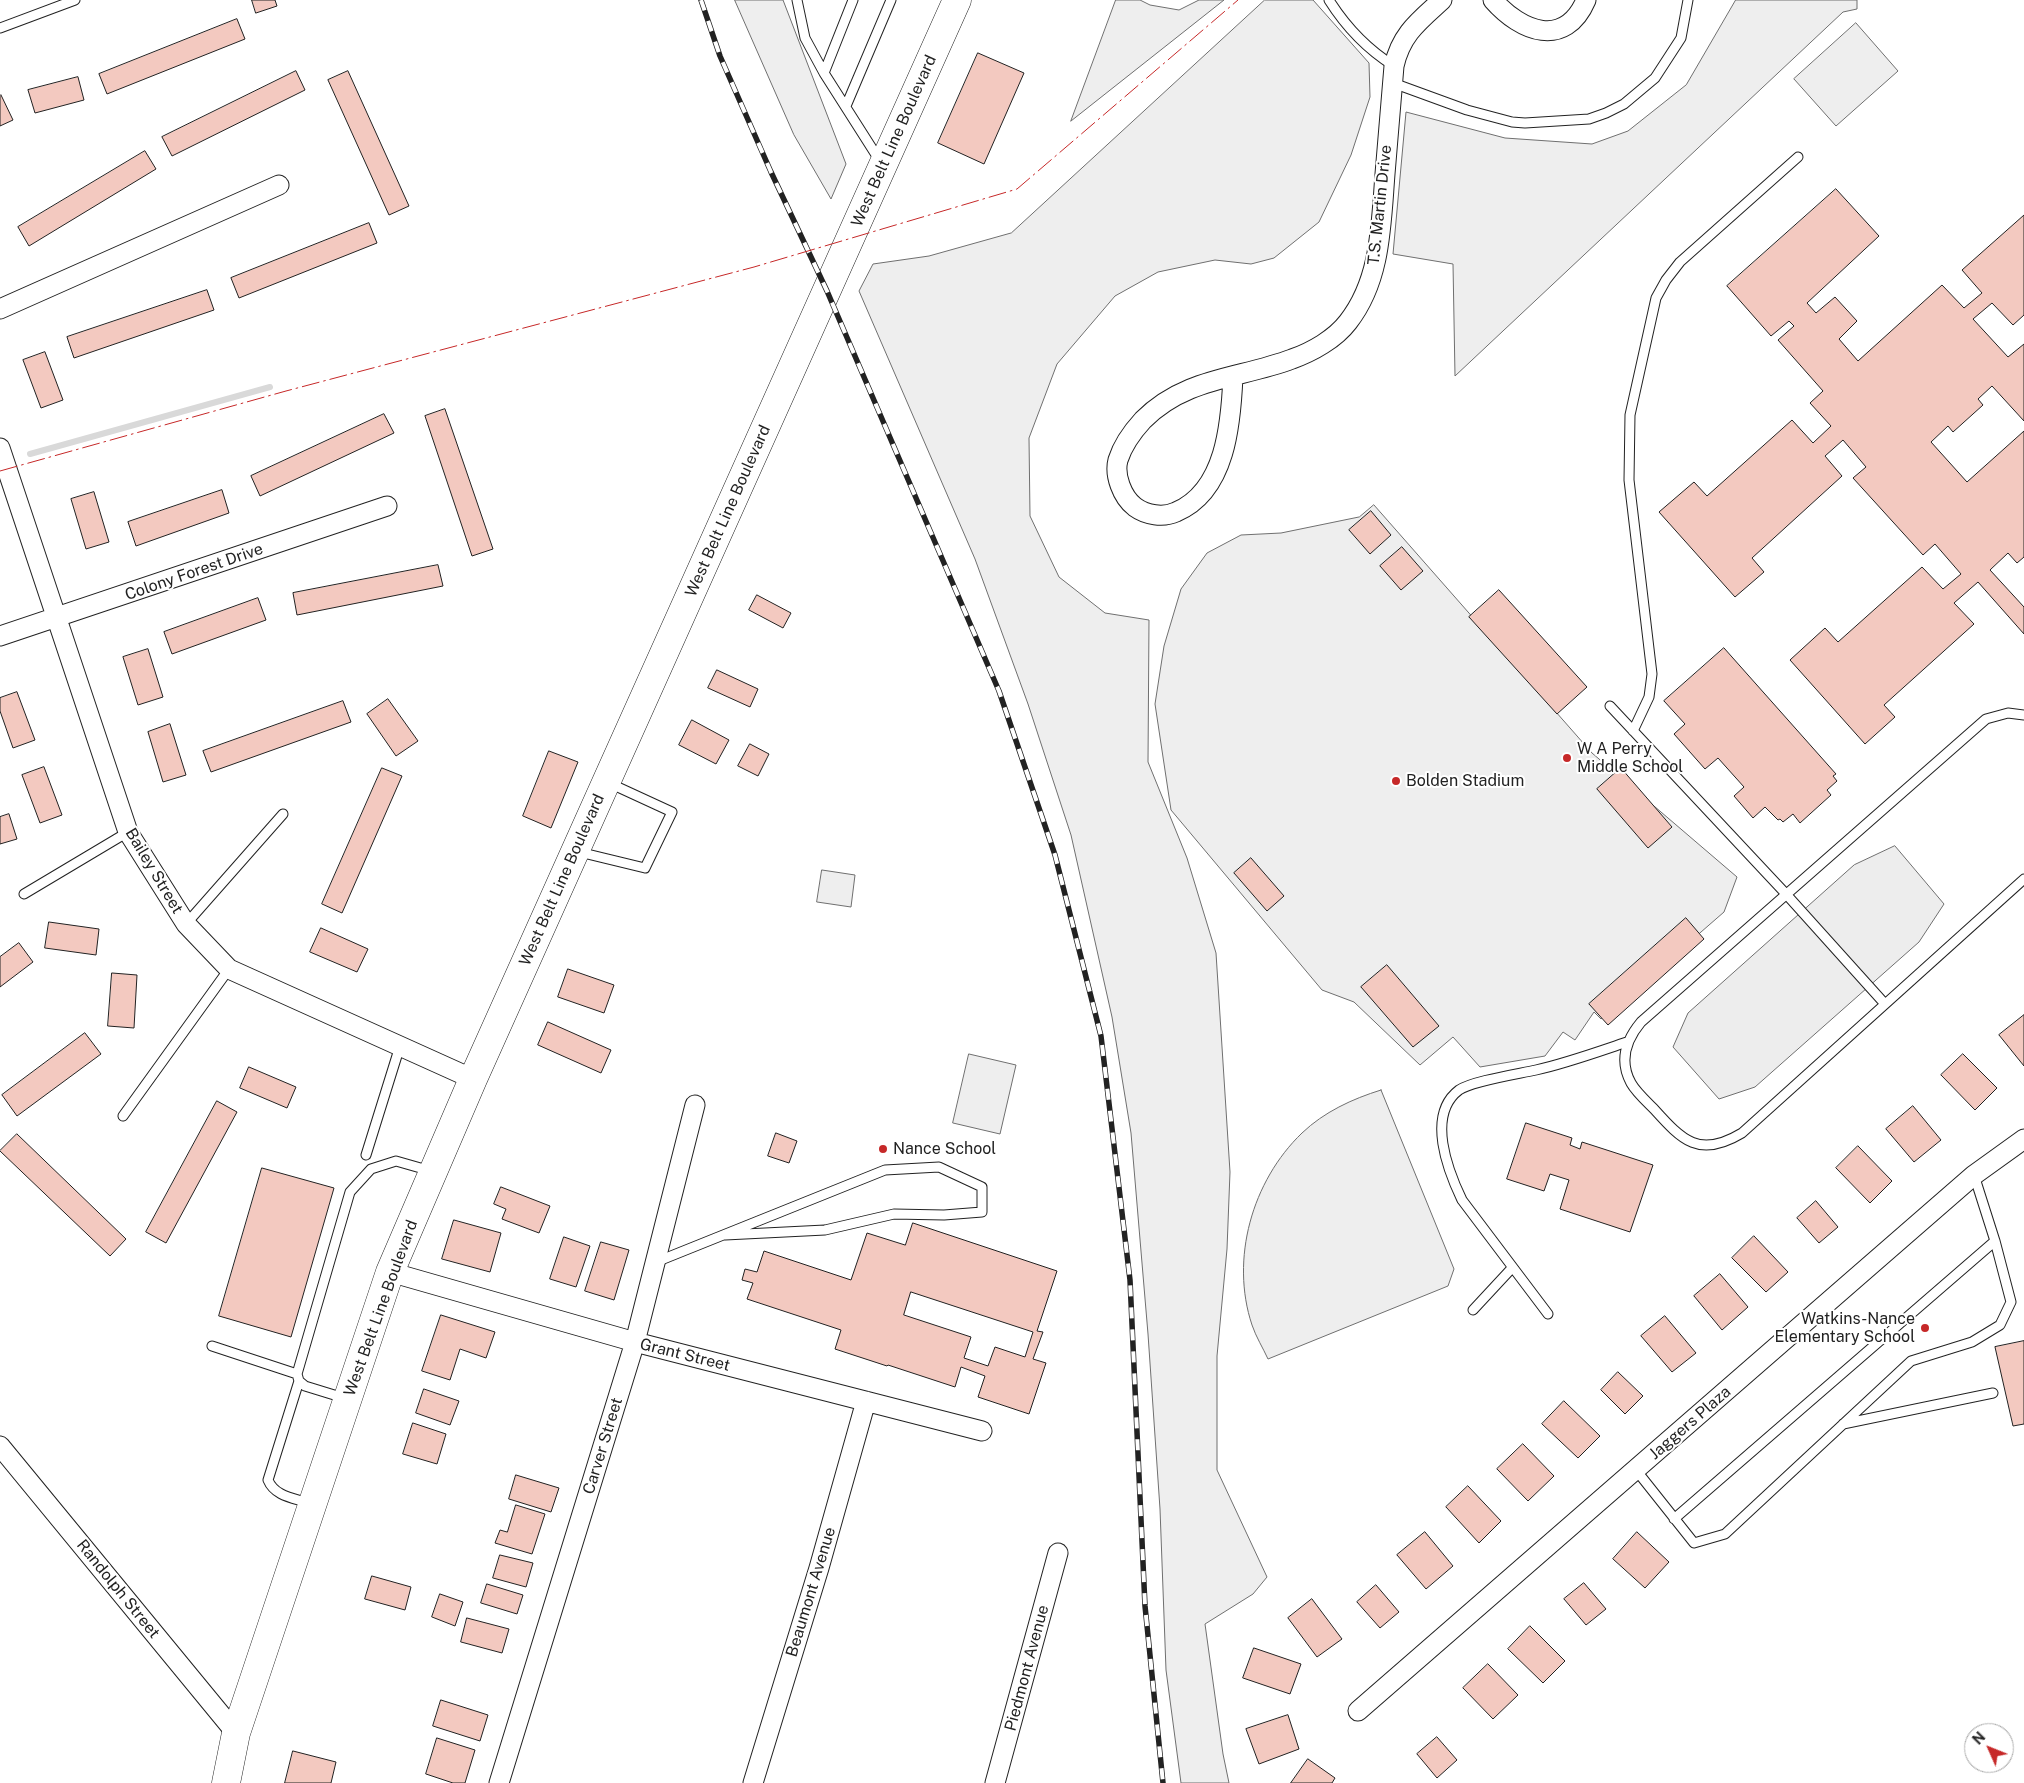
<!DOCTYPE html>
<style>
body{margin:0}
#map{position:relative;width:2024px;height:1783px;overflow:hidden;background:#fff;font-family:"Public Sans",sans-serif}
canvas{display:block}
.north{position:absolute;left:1964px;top:1723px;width:50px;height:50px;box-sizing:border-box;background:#fff;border:1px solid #a7a7a7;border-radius:50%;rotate:314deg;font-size:14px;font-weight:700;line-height:20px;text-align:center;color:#222}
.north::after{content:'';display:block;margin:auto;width:18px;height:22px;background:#c62828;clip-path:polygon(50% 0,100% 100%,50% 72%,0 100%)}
</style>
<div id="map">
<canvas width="2024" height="1783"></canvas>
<div class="north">N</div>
</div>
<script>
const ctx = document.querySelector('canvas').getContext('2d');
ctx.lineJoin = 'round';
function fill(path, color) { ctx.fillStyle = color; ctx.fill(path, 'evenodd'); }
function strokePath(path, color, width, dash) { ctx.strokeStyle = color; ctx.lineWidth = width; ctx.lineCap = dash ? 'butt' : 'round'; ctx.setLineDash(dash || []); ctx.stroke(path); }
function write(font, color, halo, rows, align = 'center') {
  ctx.font = font + ' "Public Sans",sans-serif'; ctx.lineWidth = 4; ctx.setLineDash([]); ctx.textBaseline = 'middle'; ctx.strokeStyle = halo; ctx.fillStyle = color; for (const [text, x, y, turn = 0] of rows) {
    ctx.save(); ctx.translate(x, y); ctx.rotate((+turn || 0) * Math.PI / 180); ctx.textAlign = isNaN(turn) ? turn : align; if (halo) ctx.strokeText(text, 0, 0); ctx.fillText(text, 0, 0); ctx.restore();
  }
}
const green = new Path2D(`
 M735 0H783L846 164 831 199 794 135Z
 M1116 0H1140L1150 5 1179 10 1199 0H1224L1071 121Z
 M1265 0H1313L1369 63 1370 97 1351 155 1319 222 1274 258 1251 264 1215 260 1158 272 1115 296 1057 364 1029 438 1030 516 1059 577 1105 613 1149 620 1148 762 1187 858 1216 953 1230 1172 1227 1249 1217 1356V1470L1267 1577 1253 1594 1205 1624 1223 1754 1229 1783H1181L1166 1670 1160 1509 1148 1334 1131 1133 1112 1017 1071 835 1028 704 975 559 859 291 873 264 929 256 1011 233Z
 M1736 0H1857V9L1843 12 1455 376 1453 264 1393 254 1406 112 1505 138 1592 144 1628 131 1686 85Z
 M1856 23 1898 71 1836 126 1794 79Z
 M1374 505 1592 753 1737 877 1724 912 1601 1019 1594 1012 1575 1040 1563 1032 1545 1056 1480 1067 1453 1037 1420 1065 1354 1002 1322 990 1171 810 1155 704 1164 646 1181 589 1207 553 1241 535 1281 533 1359 517Z
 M822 870 855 875 851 907 817 902Z
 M969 1054 1016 1065 1000 1134 953 1123Z
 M1381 1090 1454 1269 1448 1286 1268 1359C1263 1348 1256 1337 1252 1325 1230 1259 1252 1181 1302 1133 1324 1112 1352 1099 1381 1090Z`);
fill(green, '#eee');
strokePath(green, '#6f6f6f', 1);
const parking = new Path2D(`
 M1895 846 1944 904 1919 942 1755 1087 1719 1099 1673 1047 1688 1013 1854 865Z`);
fill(parking, '#ededed');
strokePath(parking, '#6f6f6f', 1);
strokePath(new Path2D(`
 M30 454 270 387`), '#d9d9d9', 6);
const building = new Path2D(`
 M252 0H275L277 6 256 13Z
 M237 19 245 39 107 94 99 74Z
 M978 53 1024 73 984 164 938 143Z
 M296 71 305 90 172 156 162 137Z
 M348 71 409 206 389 215 328 80Z
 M78 77 84 100 35 113 28 90Z
 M1 95 13 120 0 126V96Z
 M145 151 156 169 29 246 18 227Z
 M1836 189 1879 236 1807 303 1816 313 1835 297 1857 321 1839 339 1858 361 1942 285 1964 308 1982 293 1962 270 2024 215V315L2013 325 1992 303 1973 319 2008 357 2024 344V421L1992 386 1978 399 1983 405 1953 432 1948 426 1931 442 1967 482 2024 431V557L2017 563 2008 553 1990 570 2024 607V634L1978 582 1954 603 1974 624 1884 705 1895 717 1865 744 1790 660 1825 628 1838 642 1922 567 1943 589 1961 574 1935 544 1923 555 1853 478 1866 467 1843 440 1825 456 1842 476 1752 558 1764 572 1735 597 1659 512 1694 482 1707 496 1792 420 1813 443 1831 426 1810 403 1823 391 1778 340 1794 326 1789 321 1771 336 1727 286Z
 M369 223 377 243 239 298 231 278Z
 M207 290 214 310 74 358 67 337Z
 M45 352 63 400 41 408 23 360Z
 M445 409 493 549 472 556 425 416Z
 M384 414 394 433 260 496 251 476Z
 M222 490 229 513 136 546 128 522Z
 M94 492 109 542 86 549 71 499Z
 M1371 511 1391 535 1370 554 1349 530Z
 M1402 547 1423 571 1401 590 1380 566Z
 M438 565 443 586 297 615 293 593Z
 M1499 590 1587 687 1557 714 1469 617Z
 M757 595 791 613 783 628 749 610Z
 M258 598 266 620 172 654 164 632Z
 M1724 648 1836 774 1833 776 1837 781 1827 790 1831 795 1800 823 1793 814 1783 822 1780 819 1778 820 1765 807 1753 818 1734 796 1744 787 1718 758 1705 769 1674 734 1685 724 1664 701Z
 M148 649 163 697 138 705 123 657Z
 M717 670 758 689 750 707 708 688Z
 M17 692 35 740 13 748 0 711V698Z
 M388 699 418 741 396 756 367 714Z
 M343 701 351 722 211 772 203 751Z
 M692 720 729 740 716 764 679 745Z
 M170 724 186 775 163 782 148 732Z
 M750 744 769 754 758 776 738 766Z
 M549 751 578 762 551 828 523 816Z
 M44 767 62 815 40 823 22 775Z
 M382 768 402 776 342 913 322 904Z
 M1621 768 1672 827 1648 848 1597 789Z
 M9 814 17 839 0 844V817Z
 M1251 858 1284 896 1267 911 1234 873Z
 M1686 918 1704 939 1608 1025 1589 1004Z
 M49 922 99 929 96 955 45 948Z
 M321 928 368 949 357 972 310 952Z
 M19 943 33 962 0 987V957Z
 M1387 965 1439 1026 1413 1047 1361 987Z
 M568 969 614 985 604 1013 558 997Z
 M112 973 137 975 134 1028 108 1026Z
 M2024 1015V1066L1999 1035Z
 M548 1022 611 1050 601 1073 538 1045Z
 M85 1033 101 1054 17 1116 2 1095Z
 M1963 1054 1997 1088 1975 1110 1941 1075Z
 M249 1067 296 1087 287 1108 240 1088Z
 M217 1101 237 1112 166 1243 146 1232Z
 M1913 1106 1941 1140 1914 1162 1886 1129Z
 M1526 1123 1572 1138 1570 1145 1580 1149 1582 1142 1653 1165 1630 1232 1560 1209 1569 1180 1550 1174 1544 1191 1507 1179Z
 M776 1133 797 1141 789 1163 768 1156Z
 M17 1134 126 1239 110 1256 0 1151Z
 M1858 1146 1892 1181 1870 1203 1836 1168Z
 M262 1168 334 1188 291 1337 219 1316Z
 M501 1187 550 1206 539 1233 502 1219 506 1209 494 1204Z
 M1816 1201 1838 1227 1819 1243 1797 1218Z
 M454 1220 501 1233 490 1272 442 1259Z
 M913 1223 1057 1271 1037 1331 1043 1332 1033 1359 1046 1363 1029 1414 978 1397 985 1376 961 1367 955 1387 888 1365 887 1366 835 1349 841 1330 747 1299 753 1283 742 1280 745 1269 757 1272 764 1251 851 1280 867 1233 905 1245ZM911 1292 1033 1332 1025 1357 995 1347 988 1366 964 1358 971 1337 904 1315Z
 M1754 1236 1788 1272 1766 1292 1732 1258Z
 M564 1237 590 1246 576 1287 550 1279Z
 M601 1242 629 1250 614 1300 585 1291Z
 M1720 1274 1748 1307 1722 1330 1694 1296Z
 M441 1315 495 1332 486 1358 460 1349 450 1380 422 1371Z
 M1665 1316 1696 1353 1672 1372 1641 1336Z
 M2024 1341V1424L2013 1426 1995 1347Z
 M1618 1372 1643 1396 1625 1414 1601 1390Z
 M424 1389 459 1401 450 1425 416 1413Z
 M1564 1401 1600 1436 1578 1458 1542 1424Z
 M413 1423 446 1434 437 1464 403 1454Z
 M1523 1444 1554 1476 1528 1501 1497 1469Z
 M516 1475 559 1488 551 1512 509 1499Z
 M1468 1486 1501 1521 1479 1543 1446 1507Z
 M516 1505 545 1514 532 1554 495 1543 500 1530 507 1532Z
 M1425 1532 1453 1566 1426 1589 1397 1555Z
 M1637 1532 1669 1562 1645 1588 1613 1559Z
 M500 1555 533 1563 526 1587 493 1578Z
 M372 1576 411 1587 405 1610 365 1599Z
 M1584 1583 1606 1609 1586 1625 1564 1599Z
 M487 1584 523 1595 517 1614 481 1603Z
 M1376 1585 1399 1612 1380 1628 1357 1602Z
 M440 1594 463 1602 455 1626 432 1617Z
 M1312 1599 1342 1639 1317 1657 1288 1618Z
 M467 1618 509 1629 502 1653 461 1642Z
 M1530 1626 1565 1661 1543 1683 1508 1649Z
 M1254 1648 1301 1664 1290 1694 1243 1678Z
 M1488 1664 1518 1695 1493 1719 1463 1688Z
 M441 1700 488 1715 480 1741 433 1726Z
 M1288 1715 1299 1749 1259 1764 1246 1729Z
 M1437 1737 1457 1760 1437 1778 1417 1754Z
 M437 1738 475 1750 465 1783H453L426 1774Z
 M293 1751 336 1762 331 1783H285Z
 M1308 1759 1335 1778 1332 1783H1291Z`);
fill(building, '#f3c9c0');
strokePath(building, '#222', 1);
const service = new Path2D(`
 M797 0 805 38 824 73
 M853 0 824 73 880 161
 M1329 0C1346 27 1367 49 1394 66
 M0 28 75 0
 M1393 83 1467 110 1512 122 1525 123 1589 119 1606 113 1624 104 1655 78 1681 38 1688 0
 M846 106 891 0
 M1610 706 1786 894 1885 1004
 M2024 715 2008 713 1986 719 1641 1022C1626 1040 1619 1061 1631 1083 1636 1092 1646 1101 1654 1109 1682 1140 1699 1159 1742 1133L2024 879
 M1633 731 1649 697 1652 674 1629 480 1630 415 1656 298 1666 280 1680 262 1798 157
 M579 852 645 868 672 812 609 783
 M24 894 128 832
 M186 924 283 814
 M123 1116 229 969
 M366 1155 400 1046
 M656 1262 885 1170 939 1167 982 1187V1212L944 1215 894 1214 825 1230 725 1235
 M1473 1310 1512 1268
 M1548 1314 1462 1200C1448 1171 1426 1115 1459 1090 1472 1081 1518 1074 1536 1070 1567 1063 1597 1052 1627 1042
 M212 1346 297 1374
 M299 1381 268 1480C275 1497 295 1498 311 1504
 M344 1398 305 1386 299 1381 297 1374 350 1192 371 1169 396 1161 431 1171
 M1843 1424 1993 1393
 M1636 1470 1694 1543 1725 1534 1911 1361 1972 1342 2000 1325 2011 1302 1995 1241 1974 1175
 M1674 1519 1995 1241`);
const minor = new Path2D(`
 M1493 0C1521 32 1565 49 1586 0
 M0 309 279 185
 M1233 376C1231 423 1226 491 1176 512 1163 518 1146 515 1135 507 1122 497 1114 475 1118 460 1123 444 1132 432 1143 420 1186 377 1239 379 1292 359 1312 352 1335 339 1348 322 1381 280 1381 225 1385 174 1388 138 1391 102 1394 66 1401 34 1419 21 1442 0
 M0 448 128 832 186 924 229 969 473 1079
 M0 636 387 506
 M390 1272 635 1342 982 1431
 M0 1446 236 1733
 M1358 1711 1974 1175 2024 1139
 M499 1783 635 1342 695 1105
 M753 1783 819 1568 866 1401
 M995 1783 1058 1553`);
const primary = new Path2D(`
 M226 1783 236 1733 390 1272 473 1079 957 0`);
strokePath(service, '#222', 11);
strokePath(minor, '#222', 21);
strokePath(primary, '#222', 29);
strokePath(service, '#fff', 9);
strokePath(minor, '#fff', 19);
strokePath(primary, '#fff', 28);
const rail = new Path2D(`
 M701 0 720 56 771 172 827 291 999 691 1055 855 1101 1036 1130 1280 1145 1606 1163 1783`);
strokePath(rail, '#222', 5.5);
strokePath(rail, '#fff', 4, [11]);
strokePath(new Path2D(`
 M0 471 286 391 754 267 1017 189 1238 0`), '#c62828', 1, [18, 4, 2.5, 4]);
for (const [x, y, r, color] of [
 [1567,758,5,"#c62828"],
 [1396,781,5,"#c62828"],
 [883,1149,5,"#c62828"],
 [1925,1328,5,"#c62828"]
]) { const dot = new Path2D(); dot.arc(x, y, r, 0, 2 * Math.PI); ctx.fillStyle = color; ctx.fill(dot); strokePath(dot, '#fff', 2); }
write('16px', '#222', '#fff', [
 ["West Belt Line Boulevard",894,141,-66],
 ["T.S. Martin Drive",1380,205,-84],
 ["West Belt Line Boulevard",728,511,-66],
 ["Colony Forest Drive",194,572,-19],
 ["Bailey Street",154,871,59],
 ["West Belt Line Boulevard",562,880,-66],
 ["West Belt Line Boulevard",381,1308,-70],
 ["Grant Street",685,1355,14],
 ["Jaggers Plaza",1690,1423,-41],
 ["Carver Street",603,1446,-73],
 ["Randolph Street",118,1589,51],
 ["Beaumont Avenue",811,1592,-73],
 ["Piedmont Avenue",1027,1668,-75]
]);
write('16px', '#222', '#fff', [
 ["W A Perry",1577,749],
 ["Middle School",1577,767],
 ["Bolden Stadium",1406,781],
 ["Nance School",893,1149],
 ["Watkins-Nance",1915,1319,"right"],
 ["Elementary School",1915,1337,"right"]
], 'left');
</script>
